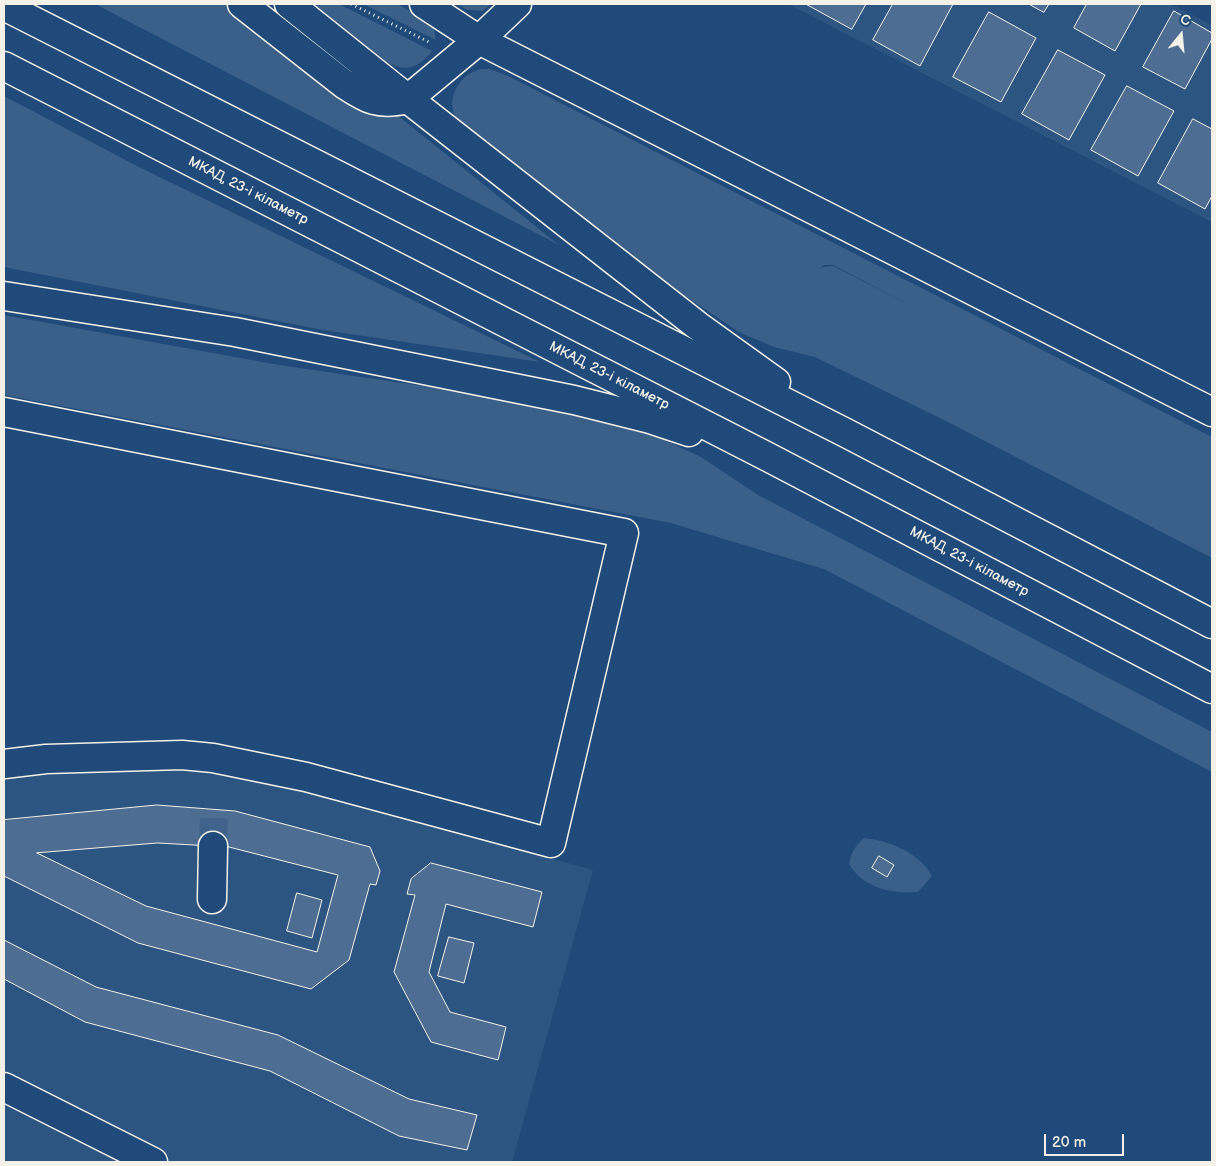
<!DOCTYPE html>
<meta charset="utf-8">
<style>
body{margin:0}
#map{position:relative;width:1216px;height:1166px;overflow:hidden;background:#1f4a7a;font-family:"Balsamiq Sans",sans-serif}
canvas{display:block}
.frame{position:absolute;inset:0;border:5px solid #f4f1e8;pointer-events:none}
.north{position:absolute;left:1156px;top:10px;width:50px;height:50px;-webkit-text-stroke:4px #1f4a7a;paint-order:stroke;rotate:17deg;font-size:14px;font-weight:700;line-height:20px;text-align:center;color:#f4f1e8}
.north::after{content:'';display:block;margin:auto;width:18px;height:22px;background:#f4f1e8;clip-path:polygon(50% 0,100% 100%,50% 72%,0 100%)}
.scale{position:absolute;left:1044px;top:1134px;width:80px;height:22px;box-sizing:border-box;border:2px solid #f4f1e8;border-top:0;padding-left:6px;font-size:15px;line-height:18px;white-space:nowrap;color:#f4f1e8;-webkit-text-stroke:4px #1f4a7a;paint-order:stroke}
</style>
<div id="map">
<canvas width="1216" height="1166"></canvas>
<div class="frame"></div>
<div class="north">С</div>
<div class="scale">20 m</div>
</div>
<script>
const ctx = document.querySelector('canvas').getContext('2d');
ctx.lineJoin = 'round';
function fill(path, color) { ctx.fillStyle = color; ctx.fill(path, 'evenodd'); }
function strokePath(path, color, width, dash) { ctx.strokeStyle = color; ctx.lineWidth = width; ctx.lineCap = dash ? 'butt' : 'round'; ctx.setLineDash(dash || []); ctx.stroke(path); }
function write(font, color, halo, rows, align = 'center') {
  ctx.font = font + ' "Balsamiq Sans",sans-serif'; ctx.lineWidth = 4; ctx.setLineDash([]); ctx.textBaseline = 'middle'; ctx.strokeStyle = halo; ctx.fillStyle = color; for (const [text, x, y, turn = 0] of rows) {
    ctx.save(); ctx.translate(x, y); ctx.rotate((+turn || 0) * Math.PI / 180); ctx.textAlign = isNaN(turn) ? turn : align; if (halo) ctx.strokeText(text, 0, 0); ctx.fillText(text, 0, 0); ctx.restore();
  }
}
fill(new Path2D(`
 M788 4H1171L1212 25V222Z
 M216 769 248 774 593 870 512 1162H4V773Z`), '#2d5581');
fill(new Path2D(`
 M95 4H229L350 100 397 115 559 245Z
 M314 4H339L432 51C419 68 407 72 388 63Z
 M363 4H398L429 23 434 28 436 40Z
 M457 4H491L483 11 467 10Z
 M482 69H490L508 76 1212 437V558L944 420 815 357 774 347 739 332 685 296 456 118C445 98 460 73 482 69ZM824 265H833L908 304 833 266 822 267 818 270Z
 M4 96 137 166 540 362 323 330 4 267Z
 M4 315 279 365 513 399 599 417 660 438 701 457 758 495 1212 732V772L824 569 671 523 4 395Z
 M864 838C890 841 919 852 932 876L918 892C892 894 863 888 849 864 851 853 855 846 864 838Z`), '#3a5f88');
const building = new Path2D(`
 M806 4H866L852 29Z
 M893 4H953L920 66 873 40Z
 M1029 4H1049L1044 12Z
 M1087 4H1141L1115 51 1074 28Z
 M1174 11 1212 33V39L1185 89 1143 67Z
 M989 12 1036 38 1001 102 953 77Z
 M1058 50 1105 75 1069 140 1022 114Z
 M1127 86 1174 111 1138 176 1091 150Z
 M1193 119 1212 129V196L1205 209 1158 183Z
 M157 805 235 811 370 847 380 871 376 885 370 884 349 960 311 989 138 943 4 876V820ZM158 843 229 847 338 875 317 952 146 906 37 853Z
 M879 856 894 865 887 877 872 868Z
 M431 863 542 892 533 927 446 904 429 972 450 1012 506 1027 498 1060 431 1042 394 972 415 895 407 894 411 879Z
 M297 893 322 900 312 938 287 931Z
 M449 937 474 943 464 983 438 976Z
 M4 940 96 987 278 1035 409 1099 477 1115 467 1150 399 1136 270 1071 85 1022 4 979Z`);
fill(building, '#4d6e92');
strokePath(building, '#f4f1e8', 1);
strokePath(new Path2D(`
 M213 846 214 809`), '#3f638a', 28, [28, 14]);
const minor = new Path2D(`
 M517 4 479 40 1212 412
 M408 99 479 40 424 4
 M4 412 624 533 551 843 306 777 213 758 182 755 46 759 4 764
 M212 899 213 846
 M4 1087 153 1162`);
const major = new Path2D(`
 M242 4 344 84C368 100 379 106 408 99
 M289 4 408 99`);
const highway = new Path2D(`
 M4 6 846 433 1212 624
 M4 66 766 456 1212 689
 M408 99 698 326 776 382
 M4 296 235 332 574 400 650 419 689 432`);
strokePath(minor, '#f4f1e8', 31);
strokePath(major, '#f4f1e8', 31);
strokePath(highway, '#f4f1e8', 31);
strokePath(new Path2D(`
 M351 4 429 42`), '#f4f1e8', 3, [1, 4]);
strokePath(minor, '#1f4a7a', 28);
strokePath(major, '#1f4a7a', 28);
strokePath(highway, '#1f4a7a', 28);
write('14px', '#f4f1e8', '#1f4a7a', [
 ["МКАД, 23-і кіламетр",248,191,27],
 ["МКАД, 23-і кіламетр",609,376,27],
 ["МКАД, 23-і кіламетр",969,562,28]
]);
</script>
